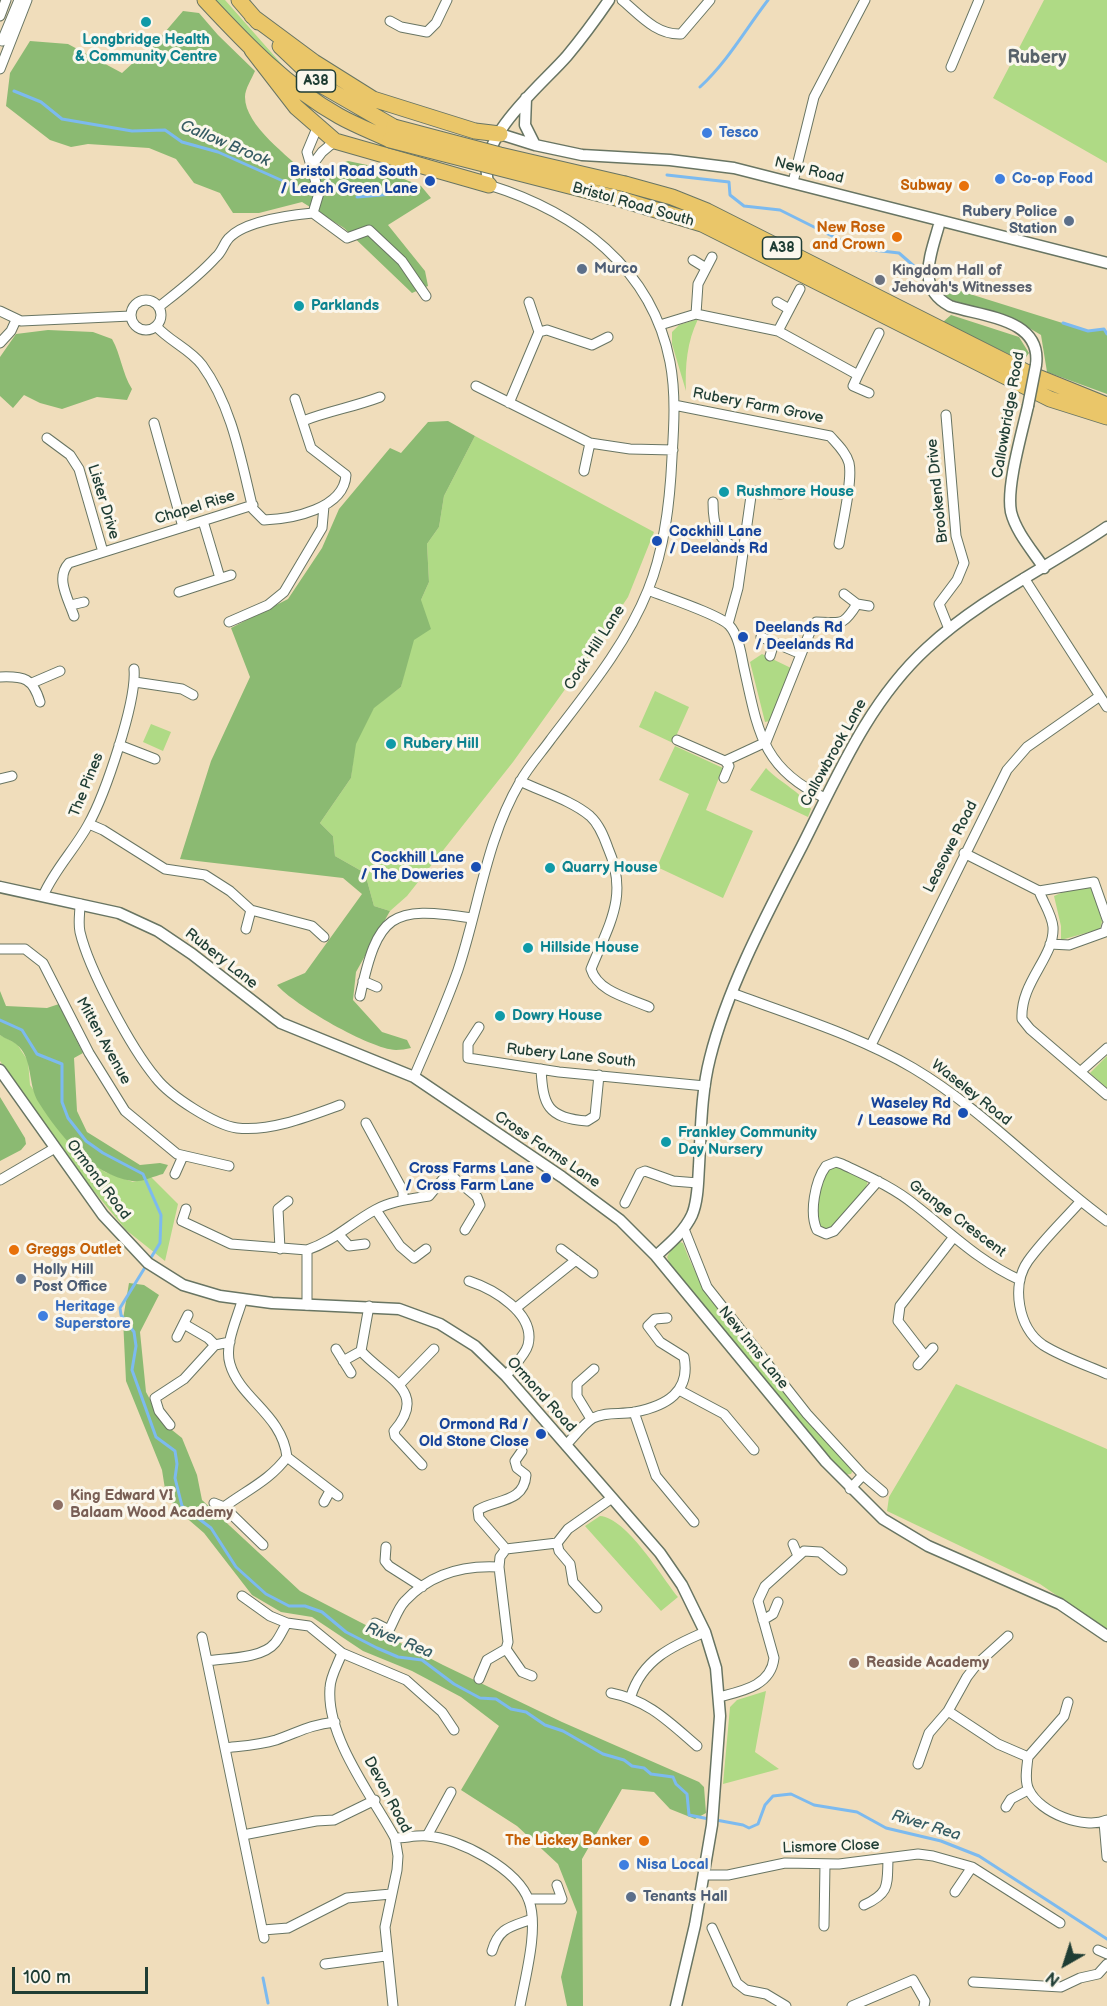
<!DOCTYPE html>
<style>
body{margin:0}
#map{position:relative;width:1107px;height:2006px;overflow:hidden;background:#f0ddbb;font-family:"Balsamiq Sans",sans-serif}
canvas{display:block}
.north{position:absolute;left:1035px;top:1934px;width:60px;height:60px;-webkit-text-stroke:4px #fbf7ec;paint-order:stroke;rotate:219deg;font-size:16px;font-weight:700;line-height:24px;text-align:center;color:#1f3d34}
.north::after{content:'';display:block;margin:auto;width:21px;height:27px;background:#1f3d34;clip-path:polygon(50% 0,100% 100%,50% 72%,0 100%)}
.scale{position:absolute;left:12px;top:1967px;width:136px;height:27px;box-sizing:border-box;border:3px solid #1f3d34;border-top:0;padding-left:8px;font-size:18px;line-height:21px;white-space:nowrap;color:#1f3d34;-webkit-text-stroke:4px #fbf7ec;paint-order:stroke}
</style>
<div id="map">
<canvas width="1107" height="2006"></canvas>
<div class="north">N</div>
<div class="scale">100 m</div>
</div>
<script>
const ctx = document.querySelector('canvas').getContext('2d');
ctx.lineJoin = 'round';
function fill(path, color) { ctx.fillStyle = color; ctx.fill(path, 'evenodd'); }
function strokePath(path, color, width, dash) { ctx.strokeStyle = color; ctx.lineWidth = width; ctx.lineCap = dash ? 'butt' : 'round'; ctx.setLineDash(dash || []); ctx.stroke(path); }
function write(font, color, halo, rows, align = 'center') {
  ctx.font = font + ' "Balsamiq Sans",sans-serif'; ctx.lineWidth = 6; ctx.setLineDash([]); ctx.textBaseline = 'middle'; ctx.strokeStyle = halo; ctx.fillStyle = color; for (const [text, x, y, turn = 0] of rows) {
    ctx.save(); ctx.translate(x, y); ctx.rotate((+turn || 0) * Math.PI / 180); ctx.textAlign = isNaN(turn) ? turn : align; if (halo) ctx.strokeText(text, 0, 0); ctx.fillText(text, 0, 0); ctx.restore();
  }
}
fill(new Path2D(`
 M212 0H225L285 68 255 45Z
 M1044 0H1107V163L993 98Z
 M698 319C687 342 685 365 686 391L672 344V332L679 325Z
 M475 436 654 532 628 597 586 660 513 762 407 896 390 911 374 906 365 873 335 856 333 836 320 823 351 778 355 744 374 707 401 687 421 600 429 582 427 544 439 527 444 496Z
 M762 654 791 668 770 721 765 722 750 662Z
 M655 691 689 707 673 743 639 727Z
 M151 724 171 732 163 751 143 742Z
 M675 746 723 768 706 810 753 831 723 898 657 867 689 794 659 780Z
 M766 768C780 783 801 791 811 809L808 817 750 790Z
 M1091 885 1102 921 1100 929 1061 940V926L1054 896 1073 888Z
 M0 1035 17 1044 28 1061 30 1085 75 1150 105 1172 133 1182 151 1177 178 1204 165 1261 126 1230 83 1178 0 1061Z
 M1107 1056V1088L1090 1073Z
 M831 1166 847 1169 868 1181 865 1190 831 1229 826 1231 819 1224C816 1203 815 1181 831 1166Z
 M680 1242 683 1243C698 1286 725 1319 754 1355 786 1395 818 1433 853 1470L851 1474 843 1475 670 1264 667 1257 674 1245Z
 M956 1384 1107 1449V1630L1040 1584 887 1511 889 1497Z
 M600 1516C627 1518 661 1576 678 1597L661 1611 585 1526Z
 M766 1691 755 1752 779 1769 723 1784 730 1707 737 1700Z`), '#afda85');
fill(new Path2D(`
 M183 11 199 13 218 35 255 71C252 78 245 89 245 97 245 126 289 156 308 176L348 161 372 166 421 186 431 198 388 225 425 271 428 286 412 293 344 228 302 202 259 213H233L220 193 194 183 176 159 149 148 88 144 71 147 50 140 6 106 10 73 30 41 68 44 122 73 159 39Z
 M938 284 1088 331 1104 329 1107 334V394L1047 372 1041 335 1014 319 948 299Z
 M951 315 1019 337 1029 353 1023 361 943 322Z
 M48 330 93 332 112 339C121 355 122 373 132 389L127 400 97 397 62 409 40 403 24 395 13 408 0 396V357L16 334Z
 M448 421 475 436 444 496 439 527 427 544 429 582 421 600 431 629 414 640 401 687 374 708 356 744 351 778 320 823 333 836 335 856 365 873 374 906 390 911 356 972 353 1000 382 1032 407 1040 411 1048C406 1049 401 1050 396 1050 370 1049 294 1005 277 985L305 973 362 894 343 878 180 859 211 761 250 677 231 628 288 599 322 548 339 509 390 448 401 453 428 422Z
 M0 991 6 1006 47 1008 59 1004 83 1053 74 1058 77 1111 87 1132 140 1165 160 1163 168 1165 163 1174C154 1176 141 1183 132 1181 92 1175 59 1135 39 1103 27 1085 34 1058 16 1044 11 1040 5 1039 0 1035Z
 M0 1097 25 1138 26 1144 21 1150 0 1161Z
 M129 1283 144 1285 159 1295 140 1332 146 1392 162 1422 182 1438 197 1475 202 1500 300 1591 443 1665 562 1722 699 1782 704 1787 706 1813 695 1819 670 1809 654 1792 622 1789 582 1859 583 2006H567L561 1977 577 1912 558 1864 517 1826 461 1790 499 1726 461 1697 412 1671 363 1651 312 1617 281 1612 252 1595 204 1533 175 1508 165 1489 162 1470 126 1381 123 1319Z`), '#8bba72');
strokePath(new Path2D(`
 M700 87C728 61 745 30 768 0
 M14 91 41 102 62 119 132 131 165 130 182 142 218 152 292 185
 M667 175 729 182 730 195 744 206 780 210 856 248 899 253 915 267
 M357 197 418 192
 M1063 323 1088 331 1104 329 1107 334
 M0 1020 22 1030 37 1054 62 1064V1102L68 1118 86 1141 103 1153 143 1174 161 1215 160 1243 120 1308 121 1315 134 1332 136 1346 132 1370 156 1437 175 1451 177 1464 175 1478 182 1506 211 1528 236 1567 266 1594 289 1606H305L322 1612 346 1632 377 1648 398 1657 422 1660 454 1684 480 1698 496 1699 511 1709 526 1712 545 1725 563 1731 603 1754 624 1760 632 1766 644 1768 651 1774 673 1777 676 1784 687 1794 689 1815 709 1819
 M716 1820 743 1825 749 1828 758 1824 765 1805 773 1796 791 1794 814 1805 857 1812 886 1828 941 1841 979 1856 1107 1939
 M263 1978 268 2003`), '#7cbaef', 3);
const minor = new Path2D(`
 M622 0C640 15 656 35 681 34L710 0
 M0 16 6 0
 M390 21 401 27 427 32 436 23 447 0
 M2 41 19 0
 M951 67 979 0
 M0 69 27 0
 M310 168 322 152 335 141
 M793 182 814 97 865 0
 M313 213 319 193 307 152 317 128
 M693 260 706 268
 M131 315a15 15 0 1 1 30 0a15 15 0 1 1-30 0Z
 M777 302 789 309
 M160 306C179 291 199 276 216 257 222 252 224 243 229 238 245 221 291 215 313 213L347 238 369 230 402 261 426 296
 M0 311 21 321 131 316
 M696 314 698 284 712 257
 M660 325 696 314 778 331 858 375 853 386 869 393
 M156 326C169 341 190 349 202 365 232 406 241 460 253 509L264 520C292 519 344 509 346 475L311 448 295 399
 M778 331 800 289
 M539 332 547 330 592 345 608 337
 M0 343 11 331 16 320
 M858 375 879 333
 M476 386 590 443 630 449 673 450
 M509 403 539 332 529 302
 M674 405 830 436C837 444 846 452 849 463 853 480 842 526 839 544
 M946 415 956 536 964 563 957 580 939 604 949 629
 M303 421C328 411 354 407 380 397
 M154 423 183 527
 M47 438 70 455 79 469 103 552
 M584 471 590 443
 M713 502C713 526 717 542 742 550
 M203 521 220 578
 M1024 578 1107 707
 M648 590C665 597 718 614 729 625 739 636 741 654 744 668 758 731 762 769 825 798
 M179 592 231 575
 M844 594 857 604 869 606
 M71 605 84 602
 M74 616C68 598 55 578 69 563L253 505
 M229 622 268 605 284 592 322 528 324 506
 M728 624 738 588 751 496 755 491 781 494
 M761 637 801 654
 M770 656 774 643
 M0 677C24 676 33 678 40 702
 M135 682 182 689 193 695
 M32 683 60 671
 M677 740 725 761
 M119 745 155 759
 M724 778 729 766 725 761 766 742 812 627 816 622C841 622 842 628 857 604
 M0 779 12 776
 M520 781C542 792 571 800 590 816 599 824 604 837 608 848 629 896 609 924 591 969 598 992 629 998 649 1007
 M89 824 103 830 165 869 205 875 230 891 251 910 312 926 324 937
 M964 853 1039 891C1043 902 1052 915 1053 927 1055 957 1020 982 1022 1019L1030 1029 1107 1095
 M1039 891 1094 882 1107 919
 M43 896C54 870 75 849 88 825 105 795 137 701 134 669
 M80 904C80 913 78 923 80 932 89 970 131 1048 156 1078 170 1096 215 1125 237 1128 270 1132 310 1116 340 1105
 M246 929 251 910
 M1050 944 1069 945 1105 932 1107 925
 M0 949H25L43 963 89 1053 125 1111 177 1154 229 1166
 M363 981 377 987
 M732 993C793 1016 857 1035 913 1068 984 1110 1041 1173 1107 1221
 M360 996C378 914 390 905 472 918
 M479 1027 468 1044V1058L559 1072 705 1086
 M871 1045 1007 770 1027 747 1100 696
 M541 1069C543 1105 547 1118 587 1121L595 1116 599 1075
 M1080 1072 1107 1048
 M414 1077C429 1042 445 1007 458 970 479 907 486 840 520 782 528 767 541 753 551 739 586 693 626 645 648 590 665 548 670 501 672 457 674 426 676 393 670 362 652 268 576 212 489 185
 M366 1123 403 1191V1200
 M175 1174 183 1156
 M0 1180 55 1148
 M878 1181 834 1231 826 1234 817 1230C809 1213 815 1181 826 1166L836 1162 842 1164C867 1176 893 1187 915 1205 950 1232 978 1261 1020 1280
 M1080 1202C1063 1221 1043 1240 1028 1261 1011 1285 1018 1328 1043 1345 1062 1357 1086 1365 1107 1374
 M625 1203 640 1173 645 1171 673 1181 698 1183
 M186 1209 182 1221 231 1244 307 1250
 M376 1210 400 1246 414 1258 426 1249
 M684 1229 707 1287 807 1414 863 1475 850 1489
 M340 1236 349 1246 365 1244
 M280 1249 278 1209 288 1201
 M561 1249 593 1273
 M469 1281C493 1289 536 1313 528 1345 525 1356 513 1366 506 1376
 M307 1305V1250C334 1241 351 1223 375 1210 391 1201 411 1199 429 1196L448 1173 477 1197 480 1205 465 1230
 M516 1308 576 1260
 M184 1324 208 1338 215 1345
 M177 1337 188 1315
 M336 1349 351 1373
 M361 1351 369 1306
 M925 1356 898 1321 900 1306 953 1238
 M343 1361 361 1351C386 1379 429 1391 394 1431L395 1436 422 1465
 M918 1365 933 1348
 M399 1385 434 1349
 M679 1390 724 1414 754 1450
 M634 1412 656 1476 694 1522
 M591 1419 577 1396V1384L594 1369
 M170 1425 159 1411 155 1398 184 1379 215 1345 230 1342
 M566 1445C574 1437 583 1424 593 1418 607 1411 620 1415 635 1412 666 1406 691 1392 684 1357L660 1342 648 1326 655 1319 667 1318
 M287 1457 338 1496
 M863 1475 883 1492
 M324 1502 330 1491
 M214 1503 224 1507C247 1490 270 1480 287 1457 282 1414 240 1399 230 1364 224 1345 237 1319 242 1301
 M224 1507 263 1545
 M557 1543 559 1551 570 1564 573 1582 597 1608
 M793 1544 798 1556
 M386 1547 385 1561 389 1566 422 1587
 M506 1549 479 1518 478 1510C496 1499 524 1503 526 1475L517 1468 515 1461 522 1451
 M242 1596 270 1616 287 1623 309 1626 342 1653 406 1680 442 1712 454 1730
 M763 1620 773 1614 778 1602
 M375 1623 389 1630C394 1621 398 1608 405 1601 430 1574 464 1565 499 1567
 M202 1637 207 1661C226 1658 262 1659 275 1643 280 1637 283 1629 287 1623
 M506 1649 522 1672 532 1676
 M342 1653C338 1664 330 1677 330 1688 326 1737 372 1796 395 1838L398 1856 397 1870 385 1927 393 2006
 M207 1661 264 1938
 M479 1679 487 1660 506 1649 508 1642 499 1567 500 1557 506 1549 557 1543 568 1529 612 1498
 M611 1693C648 1700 669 1722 697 1746
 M631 1696C642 1660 672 1646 705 1632
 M719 1697C742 1691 771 1686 774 1658L758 1601 765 1586 804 1551 820 1552 842 1570
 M1068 1702 1064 1716 1028 1757C1027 1767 1024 1781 1029 1790 1040 1813 1084 1830 1107 1820
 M948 1711 998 1744 1028 1757
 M225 1748C242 1746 260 1745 276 1740 299 1732 309 1725 335 1722
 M918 1764 929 1733 948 1711 967 1677 977 1664 1008 1636
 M1006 1807 1011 1799 1028 1790
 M1104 1822 1107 1857
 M243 1835 316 1821 334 1820 375 1800
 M427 1836 451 1792
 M395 1838C405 1838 417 1835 427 1836 459 1838 518 1869 529 1901 539 1928 525 1978 520 2006
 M704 1875H728L785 1863 839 1864 918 1854 933 1856 972 1867 1060 1923
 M955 1892 972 1867
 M529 1899H562L557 1885
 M864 1905C890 1893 887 1885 888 1860
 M824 1926 825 1864
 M712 1928 737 1983 746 1990 766 1994 786 2006
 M263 1930 288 1928 347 1898 391 1894
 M1098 1950 1107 1954
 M492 1951C499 1927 511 1927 532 1919
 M325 1964 386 1956
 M973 1982 1061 1987 1080 1978 1098 1974 1107 1964
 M852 2006 913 1980 925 2001 924 2006`);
const tertiary = new Path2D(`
 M526 98 525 125 535 145
 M500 134 535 145 582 155 670 160 734 168 1107 263
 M489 185C473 139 540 87 567 56 582 38 596 19 609 0
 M940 221C932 253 914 287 950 306 985 317 1042 319 1036 365
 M1028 406C1022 433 1006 487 1011 512 1016 532 1032 550 1044 568
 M0 887 119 913 158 931 192 954 281 1023 414 1077 562 1177 620 1220 656 1256 826 1462 883 1519 928 1546 1060 1604 1107 1636
 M0 1070 103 1215 148 1263 183 1285 220 1296 272 1303 399 1309 440 1324 475 1346 506 1376 660 1553 682 1585 705 1632 716 1668 720 1716 712 1825 695 1925 676 2006
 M656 1256C669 1244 684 1232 692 1215 698 1201 698 1182 699 1166 701 1131 701 1093 710 1058 728 986 768 912 802 846 837 777 868 702 927 648 981 598 1047 568 1107 527`);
const trunk = new Path2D(`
 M205 0C245 43 287 87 339 116 355 125 373 132 390 140
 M239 0 258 22
 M252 16 314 62 373 99 475 131 500 134
 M280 46 321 85 394 127
 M252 50 296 107 335 141 489 185
 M625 184 672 197 707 211 1030 374 1107 405
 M620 199 702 224 1050 399 1107 417`);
strokePath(minor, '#687563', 11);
strokePath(tertiary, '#687563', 13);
strokePath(trunk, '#687563', 17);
strokePath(minor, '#fff', 9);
strokePath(tertiary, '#fff', 10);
strokePath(trunk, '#eac669', 15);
const tertiaryBridge = new Path2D(`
 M1028 406 1036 365`);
const trunkBridge = new Path2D(`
 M394 127 500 155 625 184
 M390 140 620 199`);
strokePath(tertiaryBridge, '#687563', 13, []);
strokePath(trunkBridge, '#687563', 17, []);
strokePath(tertiaryBridge, '#fff', 10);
strokePath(trunkBridge, '#eac669', 15);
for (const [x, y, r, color] of [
 [146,22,6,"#0f9aa8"],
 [707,133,6,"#3f7fe0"],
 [1000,179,6,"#3f7fe0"],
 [430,181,6,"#1a4fb4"],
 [964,186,6,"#e8710a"],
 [1069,221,6,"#5c6f8a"],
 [897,237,6,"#e8710a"],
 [582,269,6,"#5c6f8a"],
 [880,280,6,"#6b7280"],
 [299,306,6,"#0f9aa8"],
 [724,492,6,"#0f9aa8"],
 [657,541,6,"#1a4fb4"],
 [743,637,6,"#1a4fb4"],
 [391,744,6,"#0f9aa8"],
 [476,867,6,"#1a4fb4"],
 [550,868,6,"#0f9aa8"],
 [528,948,6,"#0f9aa8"],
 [500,1016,6,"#0f9aa8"],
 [963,1113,6,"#1a4fb4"],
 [666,1142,6,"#0f9aa8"],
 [546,1178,6,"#1a4fb4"],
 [14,1250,6,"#e8710a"],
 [21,1279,6,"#5c6f8a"],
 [43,1316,6,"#3f7fe0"],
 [541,1434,6,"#1a4fb4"],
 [58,1505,6,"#8d6e63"],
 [854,1663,6,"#8d6e63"],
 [644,1841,6,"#e8710a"],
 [624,1865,6,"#3f7fe0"],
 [631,1897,6,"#5c6f8a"]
]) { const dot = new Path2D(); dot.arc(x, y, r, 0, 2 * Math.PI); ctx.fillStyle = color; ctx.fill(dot); strokePath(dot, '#fbf7ec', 2); }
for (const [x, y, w] of [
 [316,81,39],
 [782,248,39]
]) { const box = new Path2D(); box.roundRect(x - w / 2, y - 11, w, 22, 4.5); ctx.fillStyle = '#fbf7ec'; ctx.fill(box); strokePath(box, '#1f3d34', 1.5); }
write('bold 14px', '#1f3d34', null, [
 ["A38",316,81],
 ["A38",782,248]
]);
write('bold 15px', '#0d838f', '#fbf7ec', [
 ["Longbridge Health",146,40,"center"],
 ["& Community Centre",146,57,"center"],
 ["Parklands",311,306],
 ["Rushmore House",736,492],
 ["Rubery Hill",403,744],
 ["Quarry House",562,868],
 ["Hillside House",540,948],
 ["Dowry House",512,1016],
 ["Frankley Community",678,1133],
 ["Day Nursery",678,1150]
], 'left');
write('bold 15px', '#366cbe', '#fbf7ec', [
 ["Tesco",719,133],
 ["Co-op Food",1012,179],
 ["Heritage",55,1307],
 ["Superstore",55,1324],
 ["Nisa Local",636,1865]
], 'left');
write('15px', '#1f3d34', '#fbf7ec', [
 ["New Road",809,171,14],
 ["Bristol Road South",633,205,16],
 ["Rubery Farm Grove",758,406,11],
 ["Callowbridge Road",1009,415,-80],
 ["Brookend Drive",938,491,-96],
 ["Lister Drive",103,502,73],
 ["Chapel Rise",195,508,-17],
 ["Cock Hill Lane",595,648,-57],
 ["Callowbrook Lane",834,753,-61],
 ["The Pines",87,785,-68],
 ["Leasowe Road",951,847,-63],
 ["Rubery Lane",221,959,38],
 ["Mitten Avenue",103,1041,61],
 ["Rubery Lane South",571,1056,6],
 ["Waseley Road",971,1093,38],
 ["Cross Farms Lane",547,1150,34],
 ["Ormond Road",98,1180,53],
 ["Grange Crescent",957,1219,37],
 ["New Inns Lane",753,1348,51],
 ["Ormond Road",541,1395,48],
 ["Devon Road",387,1795,62],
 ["Lismore Close",831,1847,-2]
]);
write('bold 15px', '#164399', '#fbf7ec', [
 ["Bristol Road South",418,172],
 ["/ Leach Green Lane",418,189],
 ["Cockhill Lane",669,532,"left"],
 ["/ Deelands Rd",669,549,"left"],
 ["Deelands Rd",755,628,"left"],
 ["/ Deelands Rd",755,645,"left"],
 ["Cockhill Lane",464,858],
 ["/ The Doweries",464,875],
 ["Waseley Rd",951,1104],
 ["/ Leasowe Rd",951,1121],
 ["Cross Farms Lane",534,1169],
 ["/ Cross Farm Lane",534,1186],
 ["Ormond Rd /",529,1425],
 ["Old Stone Close",529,1442]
], 'right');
write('bold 15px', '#c56008', '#fbf7ec', [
 ["Subway",952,186],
 ["New Rose",885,228],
 ["and Crown",885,245],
 ["Greggs Outlet",26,1250,"left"],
 ["The Lickey Banker",632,1841]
], 'right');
write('bold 15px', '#4e5e75', '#fbf7ec', [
 ["Rubery Police",1057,212,"right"],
 ["Station",1057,229,"right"],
 ["Murco",594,269],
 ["Holly Hill",33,1270],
 ["Post Office",33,1287],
 ["Tenants Hall",643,1897]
], 'left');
write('bold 15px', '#5b616d', '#fbf7ec', [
 ["Kingdom Hall of",892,271],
 ["Jehovah's Witnesses",892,288]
], 'left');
write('bold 15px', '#785e54', '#fbf7ec', [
 ["King Edward VI",70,1496],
 ["Balaam Wood Academy",70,1513],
 ["Reaside Academy",866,1663]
], 'left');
write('italic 16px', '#365c63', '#fbf7ec', [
 ["Callow Brook",225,144,23],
 ["River Rea",399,1641,22],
 ["River Rea",926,1826,17]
]);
write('bold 18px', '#58626a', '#fbf7ec', [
 ["Rubery",1037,58]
]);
</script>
